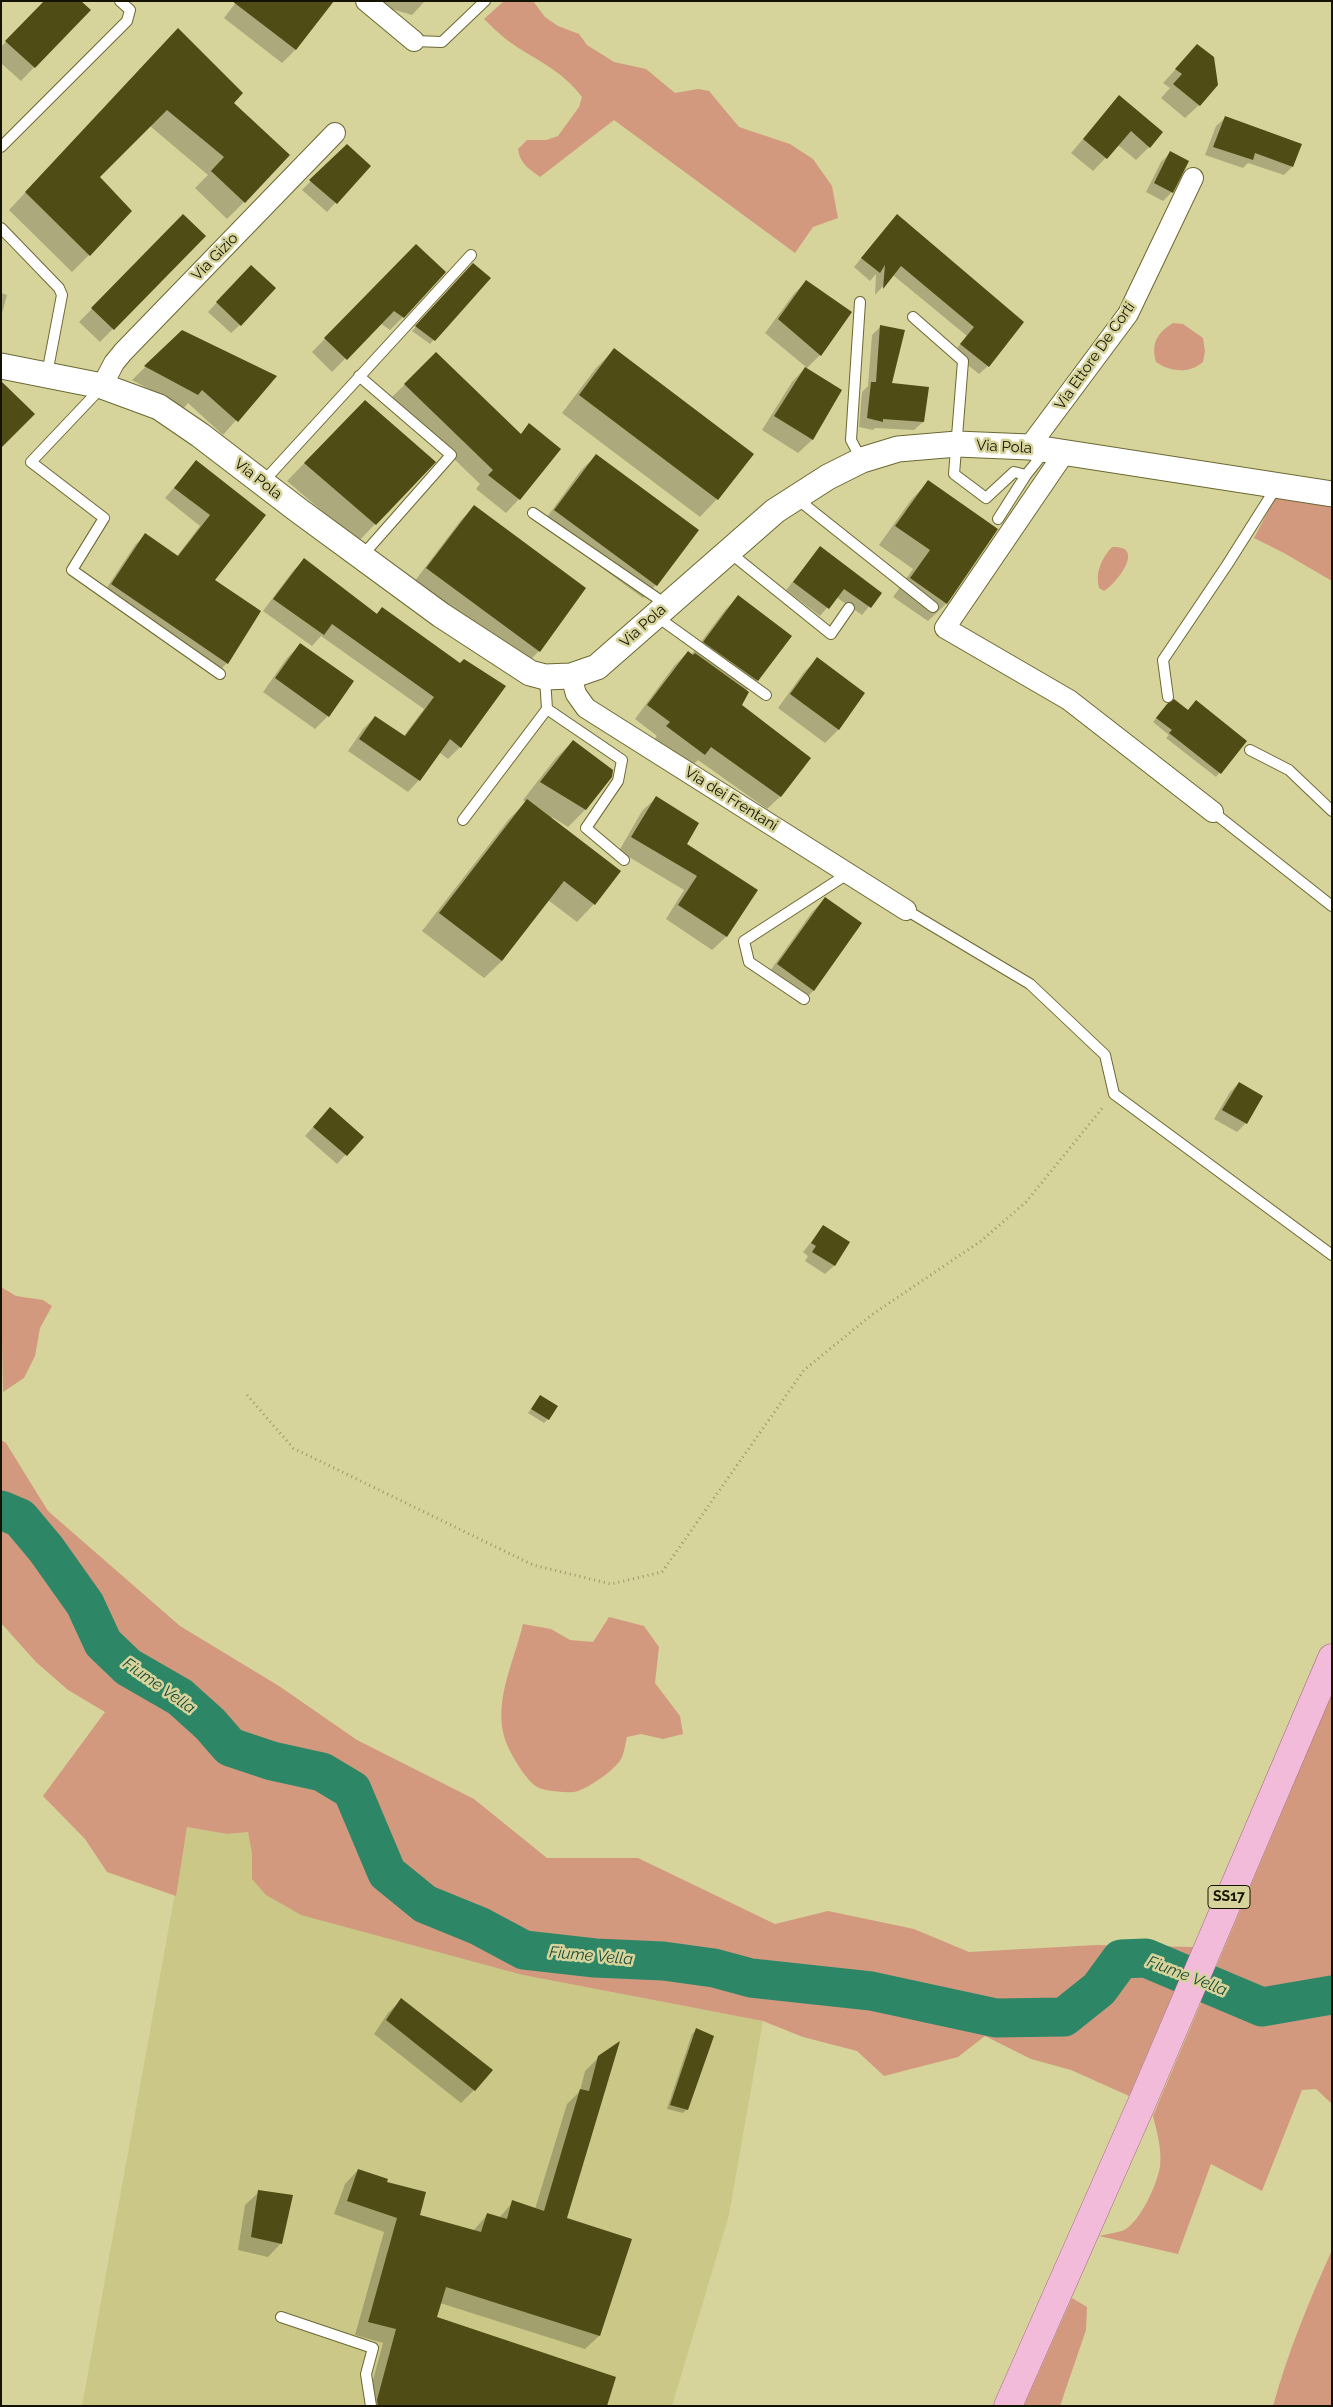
<!DOCTYPE html>
<style>
body{margin:0}
#map{position:relative;width:1333px;height:2407px;overflow:hidden;background:#d7d49b;font-family:Raleway,sans-serif}
canvas{display:block}
.frame{position:absolute;inset:0;border:2px solid #141301;pointer-events:none}
</style>
<div id="map">
<canvas width="1333" height="2407"></canvas>
<div class="frame"></div>
</div>
<script>
const ctx = document.querySelector('canvas').getContext('2d');
ctx.lineJoin = 'round';
function fill(path, color) { ctx.fillStyle = color; ctx.fill(path, 'evenodd'); }
function strokePath(path, color, width, dash) { ctx.strokeStyle = color; ctx.lineWidth = width; ctx.lineCap = dash ? 'butt' : 'round'; ctx.setLineDash(dash || []); ctx.stroke(path); }
function write(font, color, halo, rows, align = 'center') {
  ctx.font = font + ' Raleway,sans-serif'; ctx.lineWidth = 5; ctx.setLineDash([]); ctx.textBaseline = 'middle'; ctx.strokeStyle = halo; ctx.fillStyle = color; for (const [text, x, y, turn = 0] of rows) {
    ctx.save(); ctx.translate(x, y); ctx.rotate((+turn || 0) * Math.PI / 180); ctx.textAlign = isNaN(turn) ? turn : align; if (halo) ctx.strokeText(text, 0, 0); ctx.fillText(text, 0, 0); ctx.restore();
  }
}
fill(new Path2D(`
 M187 1827 227 1834 248 1832 252 1854V1879L523 1975 763 2021 729 2215 672 2406H82Z`), '#cbc887');
fill(new Path2D(`
 M504 1H533L545 17 558 26 579 34 587 45 614 62 646 69 675 93 698 89 709 91 739 127 790 144 813 159 832 186 838 218 813 227 795 253 614 120 540 177C529 169 520 164 518 149L527 140H546L558 136 579 107 582 97C566 75 543 63 520 49 507 41 495 30 484 19Z
 M1173 323 1183 324 1203 338 1205 351 1203 362C1189 374 1170 372 1156 362 1151 343 1157 333 1173 323Z
 M1278 492 1332 500V581L1284 553 1254 538Z
 M1112 547C1146 545 1118 582 1104 591L1099 588C1095 573 1101 559 1112 547Z
 M1 1287 16 1296 43 1300 52 1306 40 1328 35 1356 24 1378 3 1392Z
 M1 1440 6 1443 48 1511 180 1626 279 1686 357 1740 474 1799 547 1858H638L775 1924 828 1911 914 1929 969 1952 1096 1945 1193 1947 1129 2096 1071 2070 1031 2059 985 2036 958 2057 884 2076 857 2051 803 2037 763 2021 523 1975 301 1915 266 1895 252 1879V1854L248 1832 227 1834 187 1827 176 1896 107 1872 85 1839 43 1796 105 1712 68 1690 36 1662 1 1623Z
 M609 1617 644 1626 659 1647 655 1683 680 1716 683 1734 663 1739 641 1734 627 1737C625 1744 624 1757 619 1762 610 1773 591 1786 578 1791 571 1794 544 1791 537 1787 526 1781 507 1749 504 1736 494 1699 515 1659 523 1624L551 1629 570 1640 593 1642Z
 M1332 1694V2104L1316 2089 1302 2090 1262 2191 1211 2164 1178 2254 1099 2236C1107 2234 1115 2233 1122 2231 1139 2225 1158 2183 1160 2166 1162 2150 1157 2132 1153 2116Z
 M1332 2250V2406H1273C1288 2352 1309 2301 1332 2250Z
 M1072 2298 1087 2307 1086 2330 1060 2406H1024Z`), '#d2997f');
fill(new Path2D(`
 M45 1 89 10 21 81 1 63V47Z
 M237 1 329 6 295 50 282 63 224 18Z
 M372 1H425L412 15 374 4Z
 M1197 46 1199 105 1185 118 1161 98 1170 88 1163 83Z
 M161 47 232 103 244 202 227 219 195 188 208 175 150 126 99 177 89 255 72 272 9 210Z
 M1119 97 1149 147 1136 160 1118 145 1093 171 1071 153Z
 M1225 118 1292 167 1284 175 1248 163 1243 168 1205 155 1216 126Z
 M347 145 369 166 327 212 302 190Z
 M1170 153 1172 192 1163 201 1146 192 1161 162Z
 M897 215 982 287 988 366 979 374 953 353 967 336 893 275 875 295 876 274 870 281 854 267Z
 M183 216 204 236 100 342 79 322Z
 M416 245 403 317 390 330 380 323 332 372 312 352Z
 M473 265 489 278 430 344 412 331Z
 M242 275 240 325 231 333 208 312Z
 M806 281 820 355 806 369 841 391 812 440 798 453 762 430 792 382 806 367 765 333 793 295Z
 M1 293 7 295 1 317Z
 M881 326 890 384 923 422 914 430 875 428 873 430 859 427 862 392 868 386 872 335Z
 M182 331 275 376 223 435 188 403 184 408 132 380Z
 M614 350 717 499 700 517 562 413 596 368Z
 M436 354 520 435 529 425 519 499 506 513 476 489 480 484 391 398Z
 M347 419 375 524 358 542 287 481Z
 M596 456 656 585 643 598 542 524 582 469Z
 M196 462 264 515 213 581 227 663 217 673 102 595 135 545 145 535 177 556 200 526 165 498Z
 M928 482 996 530 946 604 928 621 893 597 913 569 879 545 911 500Z
 M474 507 539 651 526 664 414 582 461 520Z
 M821 547 880 593 862 615 836 597 820 616 786 590Z
 M304 560 376 614 382 608 460 664V747L448 759 439 752 419 780 408 792 348 751 363 729 375 717 403 737 424 709 321 636 312 646 263 611 293 571Z
 M738 597 757 680 746 691 740 705 781 796 767 809 698 760 690 768 654 740 657 736 635 719 674 666 688 652 691 655 725 610Z
 M300 645 328 716 315 729 263 692 287 658Z
 M818 659 863 693 838 730 825 743 778 708 804 672Z
 M1163 709 1188 711 1245 741 1216 777 1166 738 1169 735 1153 722Z
 M573 741 586 809 568 827 552 817 551 819 594 904 577 922 548 900 502 961 484 978 422 931 509 819 526 802 523 800 555 759Z
 M656 798 685 844 756 890 726 937 712 950 666 919 684 890 619 851 642 811Z
 M825 899 860 924 813 991 800 1004 765 978 812 912Z
 M1239 1083 1246 1123 1237 1132 1214 1119 1230 1092Z
 M321 1118 362 1137 337 1164 305 1136Z
 M823 1227 848 1243 834 1266 825 1274 805 1261 808 1256 803 1252Z
 M540 1396 548 1419 544 1423 528 1413Z
 M401 2000 474 2090 461 2103 374 2034 388 2013Z
 M696 2030 687 2109 683 2113 667 2109 692 2034Z
 M599 2057 566 2219 599 2336 585 2349 440 2303 435 2318 606 2406H366L383 2343 355 2335 384 2232 334 2214 345 2184 358 2170 386 2182 418 2216 473 2231 487 2215 499 2218 513 2202 535 2209 567 2104 580 2091 585 2071Z
 M259 2192 281 2243 268 2257 238 2250 245 2205Z`), '#0003');
strokePath(new Path2D(`
 M1 1510 20 1518 46 1549 85 1604 103 1643 128 1667 180 1697 210 1724 230 1747 272 1761 322 1772 352 1790 387 1873 425 1904 479 1926 524 1950 595 1958 663 1961 714 1968 751 1978 871 1991 996 2018 1064 2017 1099 1989 1121 1959 1146 1958 1262 2007 1332 1995`), '#2d8767', 39);
fill(new Path2D(`
 M44 1H81L91 10 35 68 5 41Z
 M232 1H334L296 50Z
 M178 28 243 93 234 103 290 155 245 203 211 171 224 157 167 110 100 177 132 211 90 256 25 192Z
 M1197 44 1214 57 1218 85 1200 106 1173 84 1182 74 1175 69Z
 M1119 95 1163 132 1150 148 1131 131 1107 159 1083 139Z
 M1225 116 1302 144 1293 167 1255 153 1253 160 1213 147Z
 M347 144 371 166 337 204 309 180Z
 M1170 151 1189 161 1173 193 1154 183Z
 M183 214 206 236 114 330 91 308Z
 M897 214 1024 322 989 367 960 344 974 327 901 266 883 289 885 265 880 273 861 258Z
 M416 244 446 272 404 318 394 311 347 360 324 338Z
 M473 263 491 278 435 341 415 326Z
 M251 265 276 288 241 326 216 302Z
 M806 280 852 312 821 356 778 319Z
 M880 325 905 330 892 383 929 387 924 422 883 419V422L867 418 871 382H876Z
 M182 330 277 376 238 422 202 390 198 395 144 366Z
 M614 348 754 454 718 500 579 395Z
 M436 352 521 434 529 423 561 449 520 500 488 475 493 470 404 384Z
 M805 367 842 390 813 440 774 416Z
 M1 381 35 414 1 448Z
 M365 400 436 462 376 525 304 463Z
 M596 454 699 530 657 586 554 510Z
 M196 460 266 515 215 580 261 611 228 664 111 584 145 533 178 556 210 515 174 488Z
 M928 480 998 529 947 604 910 578 930 550 895 526Z
 M474 505 586 588 540 652 426 568Z
 M820 546 882 593 871 608 844 589 829 609 793 582Z
 M304 558 377 614 382 607 460 663 464 659 506 686 461 748 450 739 420 781 359 739 375 716 405 736 434 697 332 624 324 635 273 599Z
 M738 595 792 636 758 681 703 642Z
 M300 643 354 681 329 717 275 678Z
 M688 651 693 655 695 653 749 692 742 705 811 758 781 797 711 747 705 755 666 726 670 722 647 705Z
 M817 657 865 693 839 730 790 694Z
 M1174 699 1188 710 1196 700 1247 741 1221 774 1169 733 1172 730 1156 718 1167 704Z
 M573 740 613 770 612 777 586 810 540 782Z
 M656 796 699 823 687 844 758 890 727 937 678 905 697 876 631 837Z
 M527 799 621 871 595 905 564 881 502 961 439 913Z
 M825 897 862 923 814 991 777 964Z
 M1239 1082 1263 1096 1247 1124 1222 1110Z
 M330 1107 364 1137 347 1156 313 1127Z
 M823 1225 850 1242 835 1266 812 1252 816 1246 811 1243Z
 M540 1395 558 1406 549 1420 531 1409Z
 M401 1998 493 2070 475 2091 386 2020Z
 M696 2028 714 2036 688 2110 670 2105Z
 M620 2041 567 2218 632 2239 600 2336 446 2287 437 2317 616 2377 607 2406H378L377 2400 396 2329 368 2322 397 2218 347 2201 358 2169 388 2179 387 2182 426 2192 420 2215 481 2232 487 2213 507 2219 512 2200 544 2211 580 2089 589 2091 598 2056Z
 M258 2190 293 2195 282 2244 251 2237Z`), '#4f4c15');
const service = new Path2D(`
 M414 41 442 42 485 1
 M1 147 127 21 130 10 120 1
 M1 228 59 288 62 295 47 374
 M860 302 851 440 861 459
 M913 317 963 361 954 474 986 498 1014 472 1026 475
 M359 376 451 455 362 556
 M102 387 31 462 104 518 72 570 220 674
 M263 482 471 255
 M796 498 933 607
 M533 513 667 605
 M998 519 1026 475 1046 450
 M729 552 831 634 849 608
 M656 616 766 695
 M1168 697 1163 660 1227 565 1277 486
 M547 709 622 760 618 781 586 828 624 860
 M1250 750 1289 770 1332 811
 M1213 812 1332 906
 M463 820 547 709 545 678
 M906 910 1030 984 1105 1055 1114 1094 1332 1255
 M804 999 749 962 744 941 849 873
 M281 2317 373 2348 366 2374 371 2406`);
const minor = new Path2D(`
 M366 1 414 41
 M102 386 114 363 123 352 335 133
 M1029 447 1128 314 1193 178
 M1065 452 945 628 1069 700 1213 812
 M571 676 576 694 586 708 906 910`);
const tertiary = new Path2D(`
 M1 366 102 386 159 407 200 435 298 510 441 615 530 673 545 677 571 676 597 667 775 511 828 477 862 460 898 449 957 444 1029 447 1332 494`);
const primary = new Path2D(`
 M1008 2406 1141 2105 1332 1658`);
strokePath(service, '#6b6833', 12);
strokePath(minor, '#6b6833', 22);
strokePath(tertiary, '#6b6833', 27);
strokePath(primary, '#9e627e', 29);
strokePath(new Path2D(`
 M247 1395 293 1448 533 1565 611 1584 662 1572 804 1370 873 1314 981 1241 1026 1202 1104 1106`), '#99976a', 3, [1, 4]);
strokePath(service, '#fff', 10);
strokePath(minor, '#fff', 20);
strokePath(tertiary, '#fff', 25);
strokePath(primary, '#f2bbda', 28);
for (const [x, y, w] of [
 [1229,1897,42]
]) { const box = new Path2D(); box.roundRect(x - w / 2, y - 11.5, w, 23, 4); ctx.fillStyle = '#d7d49b'; ctx.fill(box); strokePath(box, '#141301', 1); }
write('bold 14px', '#141301', null, [
 ["SS17",1229,1897]
]);
write('15px', '#141301', '#d7d49b', [
 ["Via Gizio",215,257,-46],
 ["Via Ettore De Corti",1095,356,-55],
 ["Via Pola",1004,447,3],
 ["Via Pola",258,479,38],
 ["Via Pola",643,626,-42],
 ["Via dei Frentani",731,799,32]
]);
write('italic 16px', '#1c4c3a', '#d7d49b', [
 ["Fiume Vella",159,1686,35],
 ["Fiume Vella",591,1956,5],
 ["Fiume Vella",1187,1976,21]
]);
</script>
